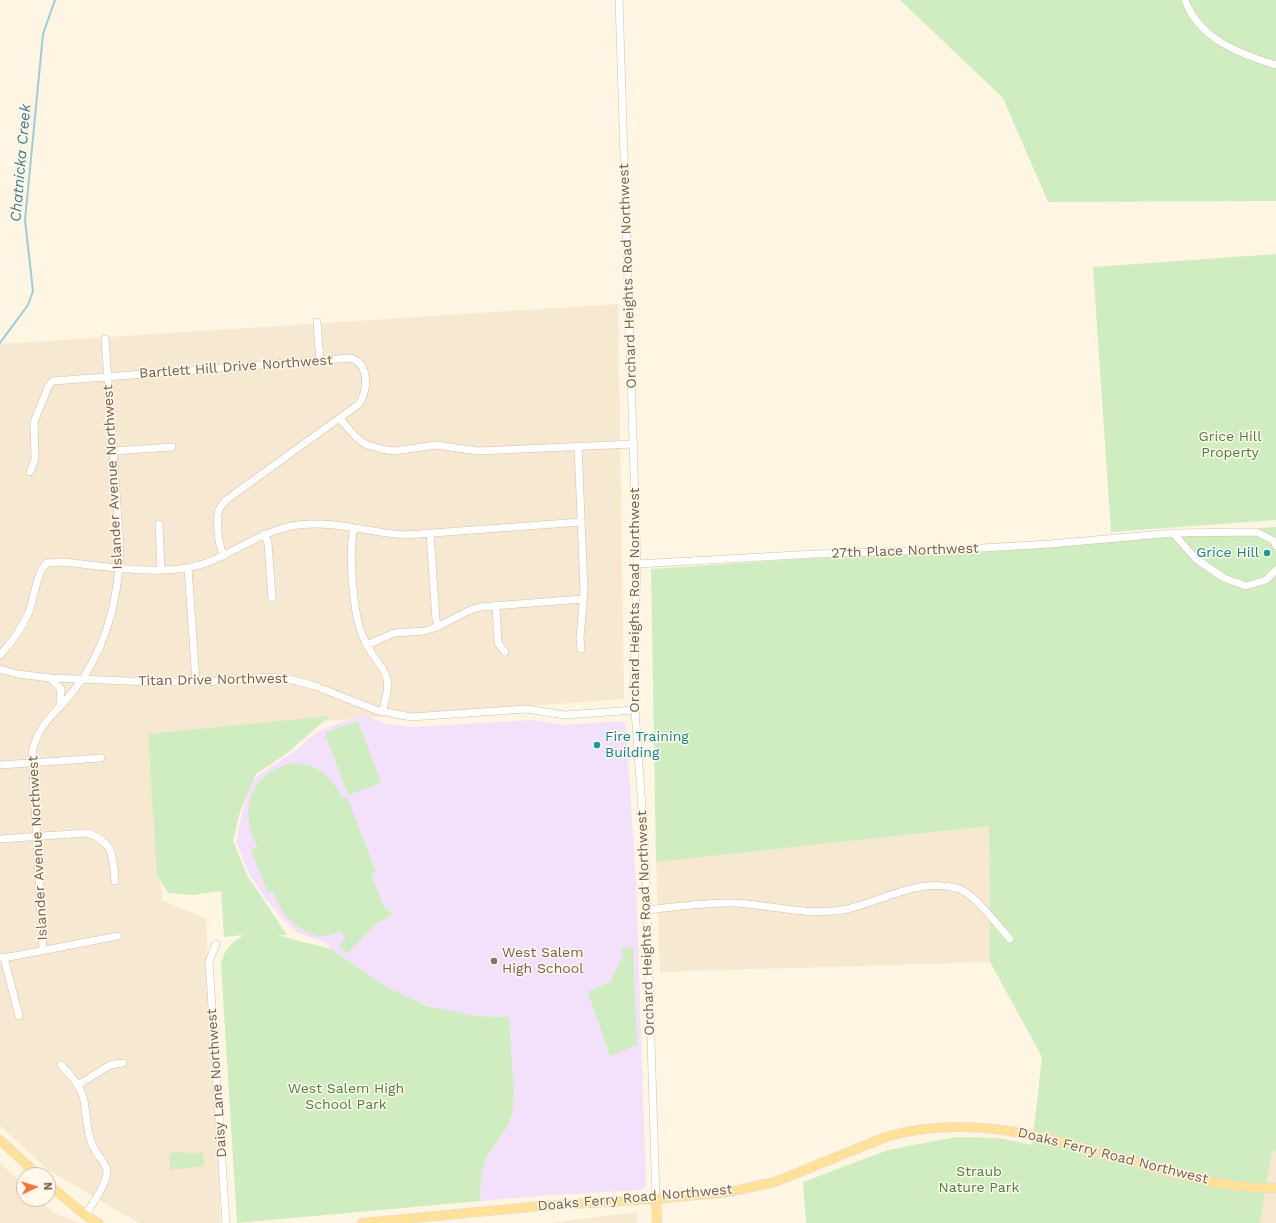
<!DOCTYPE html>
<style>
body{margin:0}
#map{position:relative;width:1276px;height:1223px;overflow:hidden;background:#fef6e3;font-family:"Work Sans",sans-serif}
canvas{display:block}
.north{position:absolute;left:16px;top:1167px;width:40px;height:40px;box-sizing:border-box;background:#fff9eb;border:1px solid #c9baa9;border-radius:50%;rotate:86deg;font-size:11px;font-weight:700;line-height:16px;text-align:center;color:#785c47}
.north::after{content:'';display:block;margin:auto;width:14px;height:18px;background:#f1743f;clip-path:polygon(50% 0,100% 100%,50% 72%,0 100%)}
</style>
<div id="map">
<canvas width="1276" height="1223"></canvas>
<div class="north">N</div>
</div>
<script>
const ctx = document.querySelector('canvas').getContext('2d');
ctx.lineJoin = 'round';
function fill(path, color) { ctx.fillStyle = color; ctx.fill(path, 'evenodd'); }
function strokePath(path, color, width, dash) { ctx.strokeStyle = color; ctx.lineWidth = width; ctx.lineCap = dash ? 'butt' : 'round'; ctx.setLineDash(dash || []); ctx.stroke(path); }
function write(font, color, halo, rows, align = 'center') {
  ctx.font = font + ' "Work Sans",sans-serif'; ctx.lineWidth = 3; ctx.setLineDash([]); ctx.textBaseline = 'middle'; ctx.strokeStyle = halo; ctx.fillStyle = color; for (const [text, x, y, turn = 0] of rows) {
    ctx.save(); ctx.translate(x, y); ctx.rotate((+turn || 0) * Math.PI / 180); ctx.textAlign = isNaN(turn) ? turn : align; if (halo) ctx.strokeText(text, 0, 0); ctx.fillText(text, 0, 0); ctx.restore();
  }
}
fill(new Path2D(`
 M618 304 624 699 148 734 162 900 206 919 221 1223H139L48 1170 0 1126V344Z
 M989 826 990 962 660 972 656 862Z
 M1276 1151V1223H1260L1272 1152Z
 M0 1163 24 1185V1199H39L55 1214 80 1223H0Z
 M637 1212V1223H550Z`), '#f6e8d1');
fill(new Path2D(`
 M362 715 388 724 413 727 532 720 566 725 621 721 624 723 626 726 636 883 646 1185 641 1190 552 1195 480 1201 481 1178 485 1161 490 1151 507 1127 513 1111 514 1091 509 1017 476 1016 441 1010 407 998 388 988 331 949 328 943 298 933 286 923 265 898 249 874 236 842 243 808 251 783 257 776 299 748 309 738 323 729Z`), '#f3e0fa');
fill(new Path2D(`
 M900 0H1276V201L1048 202 1003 98Z
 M1276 254V520L1111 532 1093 267Z
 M1276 527V1151L1272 1152 1260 1223H806L803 1182 888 1150 956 1137 999 1138 1032 1145 1042 1057 990 962 989 826 656 862 651 569Z
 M330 716 286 754 256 774 240 812 233 841 247 875 287 935H277L331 949 388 988 427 1006 476 1016 509 1017 514 1091 513 1111 507 1127 490 1151 485 1161 481 1178 480 1201 237 1223 221 965C224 949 231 943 244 935L224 937 221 891 193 895 168 893 157 875 148 734Z
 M358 721 381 783 348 795 325 733Z
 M294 763C318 765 332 776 342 798L347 797 376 872 371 874 384 907 392 913 389 917 377 923 347 954 339 946 346 938 340 932C335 933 328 936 322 936 307 937 281 916 277 901 276 899 275 894 273 891L268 893 251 850 258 847C237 810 251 771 294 763Z
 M633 947 637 1045 610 1056 588 992 610 982 623 956 621 948Z
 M185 1152V1154L203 1152 204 1166 170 1170 169 1153Z`), '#cfedc0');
strokePath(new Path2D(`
 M0 343 28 305 33 291 25 220 43 34 55 0`), '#9bcddc', 2);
const minor = new Path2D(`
 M619 0 637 564 634 668 635 710 645 851 656 1199
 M1185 0C1199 39 1240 54 1276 65
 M317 322 320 360
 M340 419 356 437 365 444 381 449 394 451 436 445 478 451 634 444
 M578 446 584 590 580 638 581 649
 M113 451 172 447
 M30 472 35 459 34 422 49 385 53 381 350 358C370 363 368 390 359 404L226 500C222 504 219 508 218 514 217 526 218 545 224 556
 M159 524 161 570
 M354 528C348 553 353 614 363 637 379 674 397 666 382 712
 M430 533 436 620 439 626
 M1173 533 1196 559 1224 578 1246 586 1266 580 1276 570
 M264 534 268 543 272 598
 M637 564 815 554 965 549 1050 544 1173 533 1257 532 1274 541 1276 546
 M188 568 196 682
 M496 605 498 643 505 652
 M367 645 394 633 425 631 439 626 468 611 480 607 583 599
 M0 655C12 642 22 628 29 612 34 598 37 571 47 563L63 562C104 566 164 577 203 564 235 553 262 530 298 525 335 520 370 533 406 535L581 522
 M0 669 18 674 50 678 153 682H204L268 677 285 678 315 686 376 710 411 717 526 709 565 715 635 710
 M50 678 61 689 60 705
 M0 765 101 758
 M0 839 86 833C113 840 113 856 115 881
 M647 910C676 907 706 902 735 903 773 905 809 917 847 909 883 901 917 878 956 888 974 892 996 924 1010 939
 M216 944 209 961 226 1223
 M43 950 32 753C38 724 54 715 72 693 106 651 119 599 120 546L105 339
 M0 957 4 958 118 936
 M4 958 19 1016
 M61 1065C73 1077 83 1089 85 1106 87 1120 87 1136 94 1148 97 1156 107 1163 107 1172 107 1183 92 1205 85 1215
 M78 1085 110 1065 123 1063`);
const major = new Path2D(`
 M0 1140 38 1175
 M48 1184 85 1215 98 1223
 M656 1199 657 1223
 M362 1223 541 1206 656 1199 729 1192 775 1182 886 1137C981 1109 1073 1146 1165 1171 1202 1180 1238 1189 1276 1188`);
strokePath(minor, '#d2c0ab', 8);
strokePath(major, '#e1dbd7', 10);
strokePath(minor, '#fff', 7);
strokePath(major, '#ffe199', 9);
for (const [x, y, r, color] of [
 [1267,553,4,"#0f9aa8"],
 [597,745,4,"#0f9aa8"],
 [494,961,4,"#8d6e63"]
]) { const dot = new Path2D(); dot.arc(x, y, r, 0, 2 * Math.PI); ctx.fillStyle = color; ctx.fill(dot); strokePath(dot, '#fff9eb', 1.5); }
write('14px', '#785c47', '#fff9eb', [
 ["Orchard Heights Road Northwest",628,276,-92],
 ["Bartlett Hill Drive Northwest",236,367,-4],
 ["Islander Avenue Northwest",113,477,-93],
 ["27th Place Northwest",905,551,-2],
 ["Orchard Heights Road Northwest",635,600,-90],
 ["Titan Drive Northwest",213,680,-1],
 ["Islander Avenue Northwest",38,848,-93],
 ["Orchard Heights Road Northwest",646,923,-92],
 ["Daisy Lane Northwest",217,1083,-94],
 ["Doaks Ferry Road Northwest",1113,1156,14],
 ["Doaks Ferry Road Northwest",635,1198,-5]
]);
write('14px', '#4c7f3e', '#fff9eb', [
 ["Grice Hill",1230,437],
 ["Property",1230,453],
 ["West Salem High",346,1089],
 ["School Park",346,1105],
 ["Straub",979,1172],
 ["Nature Park",979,1188]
]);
write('14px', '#0d838f', '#fff9eb', [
 ["Grice Hill",1259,553],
 ["Fire Training",605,737,"left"],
 ["Building",605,753,"left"]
], 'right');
write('14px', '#785e54', '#fff9eb', [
 ["West Salem",502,953],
 ["High School",502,969]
], 'left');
write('italic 15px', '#3f7a8d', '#fff9eb', [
 ["Chatnicka Creek",21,163,-85]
]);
</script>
